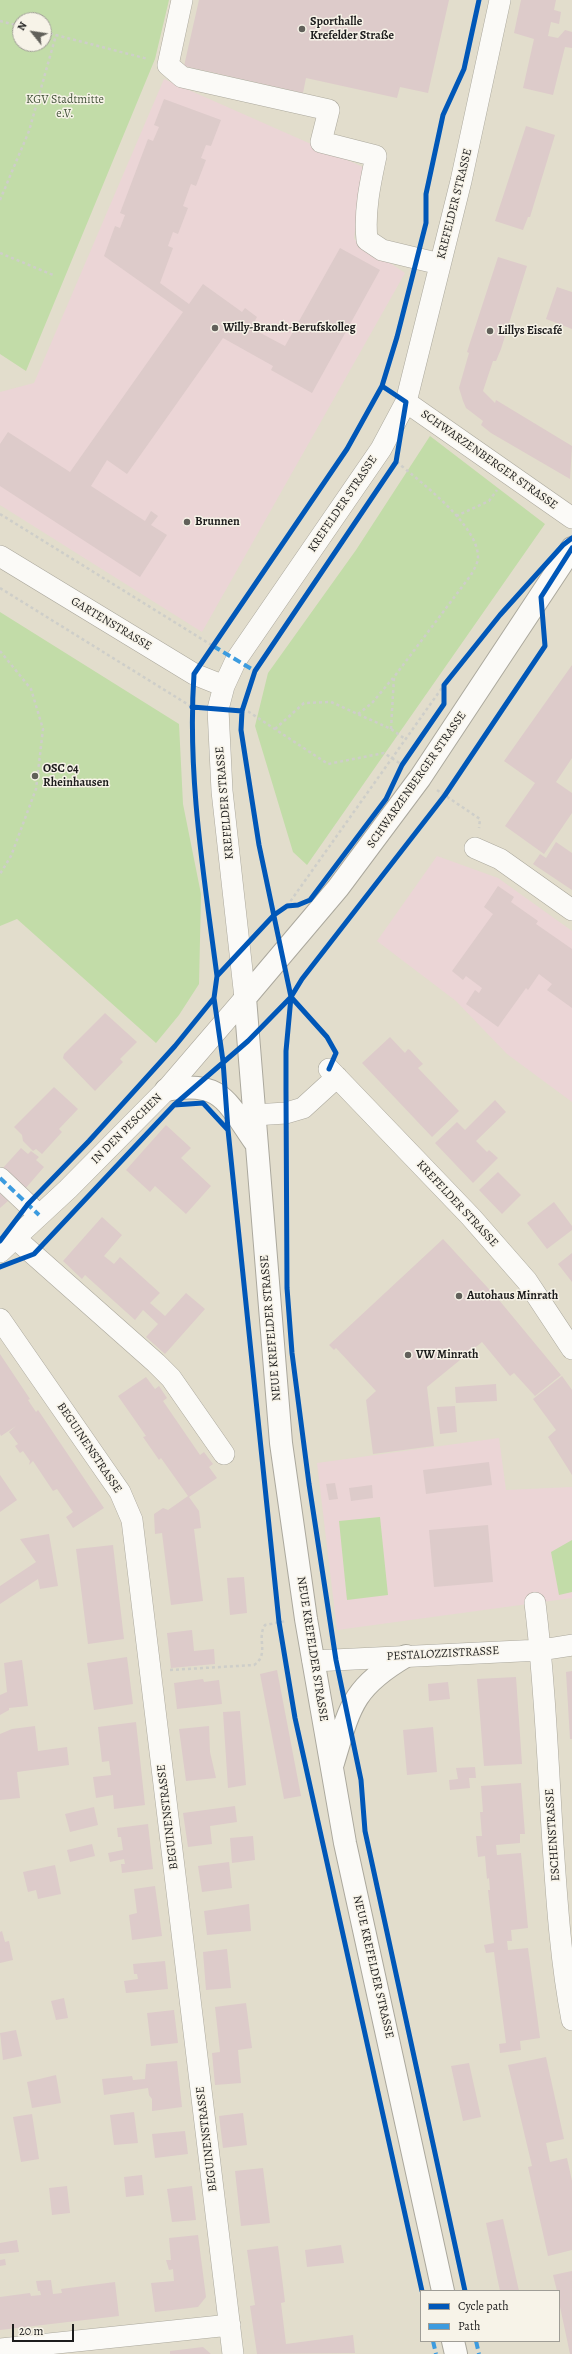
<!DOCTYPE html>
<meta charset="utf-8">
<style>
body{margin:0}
#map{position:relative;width:572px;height:2354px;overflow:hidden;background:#e2ddcc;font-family:Alegreya,serif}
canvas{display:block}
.legend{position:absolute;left:420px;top:2290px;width:140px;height:52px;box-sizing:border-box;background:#f7f3e8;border:1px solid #9f9d96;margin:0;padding:5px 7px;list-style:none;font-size:12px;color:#1c1c1c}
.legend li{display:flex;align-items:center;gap:8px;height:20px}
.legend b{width:20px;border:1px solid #9f9d96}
.north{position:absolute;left:12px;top:12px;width:40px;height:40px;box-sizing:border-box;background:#f7f3e8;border:1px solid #9f9d96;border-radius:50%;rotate:300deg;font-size:11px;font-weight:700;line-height:16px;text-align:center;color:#1c1c1c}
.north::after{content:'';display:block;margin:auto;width:14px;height:18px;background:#61605a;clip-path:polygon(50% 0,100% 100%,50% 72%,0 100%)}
.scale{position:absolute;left:12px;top:2324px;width:62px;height:18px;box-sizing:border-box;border:2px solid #1c1c1c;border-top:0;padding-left:5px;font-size:12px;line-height:14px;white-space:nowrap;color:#1c1c1c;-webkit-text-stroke:3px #f7f3e8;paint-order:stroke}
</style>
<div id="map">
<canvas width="572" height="2354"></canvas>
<ul class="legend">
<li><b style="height:5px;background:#0057b8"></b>Cycle path</li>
<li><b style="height:5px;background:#3c9bdf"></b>Path</li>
</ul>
<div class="north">N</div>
<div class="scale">20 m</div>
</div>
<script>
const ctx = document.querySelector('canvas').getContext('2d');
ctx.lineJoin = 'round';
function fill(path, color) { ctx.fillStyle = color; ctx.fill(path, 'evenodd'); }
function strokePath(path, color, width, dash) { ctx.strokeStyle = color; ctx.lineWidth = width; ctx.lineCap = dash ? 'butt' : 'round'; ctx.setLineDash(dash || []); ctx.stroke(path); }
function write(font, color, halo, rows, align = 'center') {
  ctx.font = font + ' Alegreya,serif'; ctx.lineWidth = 3; ctx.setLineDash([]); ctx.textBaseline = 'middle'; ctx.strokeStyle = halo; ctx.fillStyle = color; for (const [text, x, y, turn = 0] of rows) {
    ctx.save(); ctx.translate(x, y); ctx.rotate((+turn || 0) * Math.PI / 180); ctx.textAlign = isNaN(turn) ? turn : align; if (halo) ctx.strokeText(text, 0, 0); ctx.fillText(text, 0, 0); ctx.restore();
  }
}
fill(new Path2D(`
 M164 79 363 167 354 239 405 273 202 632 0 505V392L34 383Z
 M437 856 498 878 572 931V1102L507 1054 456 1001 377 941Z
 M499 1438 506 1490 572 1487V1598L337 1630 317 1463Z`), '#ebd5d6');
fill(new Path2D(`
 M0 0H169L155 59 26 371 0 354ZM20 20H44V44H20Z
 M430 436 545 524 307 865 293 852 255 726 268 673 356 550Z
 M0 612 179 724 183 804 201 894 199 984 179 1015 156 1043 17 919 0 926Z
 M380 1517 388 1595 347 1600 339 1521Z
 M572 1540V1592L559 1595 551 1552Z`), '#c2dca8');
fill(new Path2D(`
 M199 0H449L428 93 400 87 397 98 306 78 303 93 184 66Z
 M521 0H556L554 10 561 12 559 24 551 22 548 36 558 38 565 30 572 32V48L565 47 553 95 523 88 534 39 514 33Z
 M164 99 221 120 211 146 206 145 201 158 206 160 196 186 191 184 183 206 188 208 178 234 173 232 168 246 173 248 160 283 189 304 203 284 242 312 245 308 257 317 251 328 285 346 340 248 380 270 312 393 271 370 273 366 223 338 127 474 107 460 91 486 145 521 151 511 158 516 151 525 167 535 140 577 0 486V444L8 432 70 472 183 312 104 256 115 226 120 228 125 215 120 213 148 139 153 141 159 127 154 125Z
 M526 126 555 135 530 217H528L523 230 495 221Z
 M498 257 527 266 501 349 496 361H493L483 391 495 403 496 400 572 446 570 479 491 433 481 425 483 421 466 408 463 401 459 388 469 353 467 352Z
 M557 287 572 292V329L546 319Z
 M572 665V758L556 782 572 793V813L544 854 505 826 535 783 504 761Z
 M556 842 572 853V890L533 864 540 854 546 858Z
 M498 886 514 897 511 902 538 921 536 924 572 949V1008L547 990 552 984 539 974 528 990 526 988 498 1027 466 1004 475 990 479 993 482 988 466 976 463 980 452 971 493 914 484 907Z
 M105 1013 137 1042 120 1059 123 1062 95 1091 63 1058 64 1054Z
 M390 1037 405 1053 408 1049 410 1050 423 1064 418 1068 459 1111 432 1137 362 1063Z
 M54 1087 78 1109 59 1129 62 1132 42 1154 36 1149 33 1151 23 1141 22 1135 14 1127Z
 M495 1100 506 1112 476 1141 487 1152 489 1150 498 1158 473 1183 435 1143 457 1122 465 1130Z
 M166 1125 191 1148 181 1158 211 1186 186 1214 155 1186 150 1192 126 1170Z
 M21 1148 28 1154 31 1151 39 1157 36 1160 44 1167 25 1189 2 1169Z
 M498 1172 521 1195 502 1214 479 1190Z
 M0 1193 8 1201 0 1208Z
 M554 1202 572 1226V1230L547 1249 527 1223Z
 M102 1217 122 1235 104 1256 114 1264 120 1257 160 1293 150 1303 165 1316 186 1293 205 1309 165 1354 146 1337 158 1324 143 1310 135 1320 85 1275 82 1279 63 1261Z
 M443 1239 499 1300 561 1375 535 1396 514 1373 510 1376 482 1342 427 1387 434 1446 373 1454 366 1400 376 1391 336 1348 334 1350 329 1345Z
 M572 1253V1282L558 1264Z
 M0 1354 30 1399 28 1400 36 1412 38 1410 104 1508 73 1528 66 1517 73 1512 57 1489 53 1491 33 1461 29 1465 30 1461 23 1451 20 1453 15 1446 18 1444 9 1432 16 1426 1 1436 0 1434Z
 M562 1376 572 1390V1475L548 1437 556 1430 533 1399Z
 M146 1377 155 1389 159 1386 167 1398 163 1401 200 1455 204 1452 213 1464 209 1467 217 1478 189 1497 199 1511 201 1528 194 1529 203 1601 171 1605 162 1533 155 1534 154 1514 163 1508 168 1510 188 1496 161 1458 159 1460 143 1437 146 1436 118 1396Z
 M496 1384 497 1401 456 1403 455 1387Z
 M455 1406 457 1432 440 1434 437 1407Z
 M489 1462 492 1485 426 1494 423 1470Z
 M0 1475 17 1500 0 1512Z
 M335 1483 338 1499 329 1500 326 1484Z
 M372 1485 373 1498 351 1501 349 1488Z
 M488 1525 493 1582 434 1587 429 1530Z
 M49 1534 58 1586 40 1589 38 1579 0 1604V1586L36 1562 20 1539Z
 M113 1545 124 1639 88 1644 76 1549Z
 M244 1577 247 1613 230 1615 227 1578Z
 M192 1630 194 1651 214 1649 215 1664 171 1668 167 1633Z
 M127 1657 133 1704 94 1710 87 1663Z
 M22 1660 28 1706 9 1708V1710L0 1715V1695L7 1692 4 1663Z
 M277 1670 301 1796 284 1799 260 1674Z
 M572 1671V1739H570L566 1672Z
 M516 1677 522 1764 484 1766 477 1679Z
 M203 1679 204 1682 219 1680 222 1704 177 1709 174 1683Z
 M448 1682 450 1699 429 1701 428 1684Z
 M240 1711 246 1785 228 1788 223 1712Z
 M136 1722 145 1805 114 1809 113 1795 96 1798 93 1777 111 1775 109 1761 102 1762 98 1727Z
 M35 1726 38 1751 67 1747 69 1765 17 1772 20 1798 0 1800V1734L12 1729Z
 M209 1726 210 1752 216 1778 186 1781 179 1729Z
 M433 1727 437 1772 407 1775 403 1730Z
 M475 1767 476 1778H469L470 1788 450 1790 449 1780 458 1779 456 1768Z
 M521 1783 525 1834H520V1843L496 1845 497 1855 521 1853 528 1928 511 1930 512 1941H507L508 1950 528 1948 540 2038 520 2041 521 2050 500 2053 499 2044 506 2043 494 1952 486 1953 484 1945 494 1943 488 1890H490L489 1878 487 1879 485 1856 478 1857 476 1836H482L480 1812H483L481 1786Z
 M235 1806 237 1822 210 1826 212 1844 188 1847 183 1813Z
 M94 1807 98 1825 70 1832 65 1814Z
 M148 1824 153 1869 122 1873 121 1864H125L124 1859 110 1862 108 1853 123 1850 121 1837H118L117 1828Z
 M253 1836 255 1860 232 1863 230 1838Z
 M92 1844 95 1856 70 1862 67 1850Z
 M229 1862 232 1888 202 1892 198 1866Z
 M55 1865 61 1894 38 1899 36 1890 28 1892 23 1872Z
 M155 1886 162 1936 132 1940 129 1915 137 1913 134 1889Z
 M249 1904 251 1931 207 1935 204 1911Z
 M2 1931 5 1942 9 1941 13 1960 0 1963V1932Z
 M227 1949 231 1988 206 1990 203 1952Z
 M165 1961 168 1989 126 1993 124 1981 138 1979 137 1974H134L133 1964Z
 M64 1998 68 2018 56 2020 51 2001Z
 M246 2003 252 2048 238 2050 241 2083 215 2085 212 2053 220 2052 215 2007Z
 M174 2010 178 2043 151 2046 147 2013Z
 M16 2030 22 2056 3 2060 0 2033Z
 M546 2057 564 2139 546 2143 550 2162 567 2158 572 2181V2250L548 2256 528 2167 532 2166 508 2065Z
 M177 2061 182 2107 152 2111V2099L149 2095 148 2088 104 2095 102 2079 132 2076 133 2080 145 2079 146 2064Z
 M469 2063 481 2117 463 2121 451 2066Z
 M56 2075 61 2103 32 2108 27 2082Z
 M134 2112 138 2143 114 2145 110 2115Z
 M243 2113 247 2145 223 2148 219 2116Z
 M32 2114 39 2159 21 2162 13 2117Z
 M185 2131 188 2154 155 2158 152 2134Z
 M263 2168 270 2223 241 2226 235 2171Z
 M142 2175 144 2195 126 2197 124 2177Z
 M67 2186 70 2213 52 2215 49 2188Z
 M192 2186 196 2220 172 2222 167 2189Z
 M503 2219 519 2291H500L497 2277 486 2223Z
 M198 2235 206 2297 198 2307 155 2312 151 2283 174 2281 173 2269 169 2270 166 2260H171L169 2238Z
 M17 2240 19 2252 0 2254V2243Z
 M341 2245 344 2263 307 2267 305 2250Z
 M278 2246 285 2302 281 2303 286 2344 353 2335 355 2353 257 2354 250 2306 255 2305 247 2250Z
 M5 2259 6 2265 0 2266V2260Z
 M572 2271V2354H570L559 2302V2291H557L553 2275Z
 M51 2280 53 2294 62 2293 61 2289 115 2282 119 2316 0 2330V2297L30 2293 31 2296 41 2295 40 2291H38L36 2281Z
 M203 2347 211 2354H170V2351Z`), '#ddcbca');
const minor = new Path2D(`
 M182 0 168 65 182 77 329 110 321 142 376 156C370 184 364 212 367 240L382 250 440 264
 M406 402 572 518
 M0 556 194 674 224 686
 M475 848 500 859 572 910
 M329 1069 471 1217 527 1281 572 1349
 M254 1115 286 1113 303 1108 337 1077
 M0 1178 39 1215
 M15 1238 156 1363 171 1378 224 1454
 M0 1252 68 1189 166 1090 245 998 222 791 218 709 224 686 236 660 381 449 406 402 461 181 500 0
 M0 1319 120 1492 132 1520 233 2354
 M535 1603C545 1684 548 1765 553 1845 557 1903 561 1963 572 2020
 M313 1661 541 1650 572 1645
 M0 2349 230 2325`);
const major = new Path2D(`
 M166 1090C221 1079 227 1102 255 1142
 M333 1763C350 1706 353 1687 406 1656
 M443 2291 345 1843 306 1619 281 1443 245 998 338 888 420 778 572 548
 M453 2341 456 2354`);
strokePath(minor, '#aba89d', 22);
strokePath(major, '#aba89d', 24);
strokePath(new Path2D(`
 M0 21 20 26
 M44 32 148 59
 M0 200 29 131 56 35
 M0 253 53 275
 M0 514 213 646
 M456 516 489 501 497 490
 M0 588 192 707
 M0 651 31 689 43 729 36 789 11 856 0 874
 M242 711 249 712 328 764 384 753 404 766
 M358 714 372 703 393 678
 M275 729 304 703 331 702 391 729 405 739
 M391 729 394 677 471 575C473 571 478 563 478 558 479 525 420 482 397 462
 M437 790 480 819 479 828
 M287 906 444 685
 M170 1670 254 1665C270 1654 256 1639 265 1625L286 1621`), '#cecec9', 2.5, [3, 3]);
strokePath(minor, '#fbfaf7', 21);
strokePath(major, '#fbfaf7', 22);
strokePath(new Path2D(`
 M213 646 255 671
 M0 1178 39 1215
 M433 2341 436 2354
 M476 2341 479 2354`), '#3c9bdf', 4, [8, 4]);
strokePath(new Path2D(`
 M382 386 406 402 396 462 255 671 242 711 241 730 259 845 291 997 286 1051V1090L287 1288 292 1353 309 1484 336 1660 361 1780 365 1831 465 2291
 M192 707 242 711
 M217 976C204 876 187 776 194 674L347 449 382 386 397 337 426 223V194L443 115 464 69 479 0
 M291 997 327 1037 336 1053 329 1069
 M214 998 223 1061 228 1130
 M174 1105 203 1103 228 1130 279 1622 295 1718 422 2291
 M0 1241 28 1204 89 1141 175 1046 214 998 217 976 274 915 287 906 298 905 310 900 386 799 402 765 444 704V685L500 615 563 545 572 538
 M0 1267 34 1254 174 1105 248 1041 291 997 302 979 445 795 545 646 541 597 572 548`), '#0057b8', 5);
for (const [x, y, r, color] of [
 [302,29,4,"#61605a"],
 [215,328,4,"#61605a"],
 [490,331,4,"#61605a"],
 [187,522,4,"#61605a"],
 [35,776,4,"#61605a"],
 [459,1296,4,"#61605a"],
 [408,1355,4,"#61605a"]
]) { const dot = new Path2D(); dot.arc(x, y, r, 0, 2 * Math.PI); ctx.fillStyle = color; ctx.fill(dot); strokePath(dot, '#f7f3e8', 1.5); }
write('bold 12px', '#1c1c1c', '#f7f3e8', [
 ["Sporthalle",310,22],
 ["Krefelder Straße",310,36],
 ["Willy-Brandt-Berufskolleg",223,328],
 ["Lillys Eiscafé",498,331],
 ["Brunnen",195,522],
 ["OSC 04",43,769],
 ["Rheinhausen",43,783],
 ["Autohaus Minrath",467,1296],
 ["VW Minrath",416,1355]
], 'left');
write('12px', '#46563d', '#f7f3e8', [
 ["KGV Stadtmitte",65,100],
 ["e.V.",65,114]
]);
write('12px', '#1c1c1c', '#f7f3e8', [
 ["KREFELDER STRASSE",455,204,-76],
 ["SCHWARZENBERGER STRASSE",489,460,35],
 ["KREFELDER STRASSE",343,504,-56],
 ["GARTENSTRASSE",111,624,31],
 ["SCHWARZENBERGER STRASSE",417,780,-55],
 ["KREFELDER STRASSE",225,803,-95],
 ["IN DEN PESCHEN",127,1129,-45],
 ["KREFELDER STRASSE",457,1204,47],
 ["NEUE KREFELDER STRASSE",271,1328,-95],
 ["BEGUINENSTRASSE",89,1448,56],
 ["NEUE KREFELDER STRASSE",312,1649,81],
 ["PESTALOZZISTRASSE",443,1654,-3],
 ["BEGUINENSTRASSE",168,1817,-97],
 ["ESCHENSTRASSE",553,1835,-94],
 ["NEUE KREFELDER STRASSE",373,1967,77],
 ["BEGUINENSTRASSE",207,2139,-97]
]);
</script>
